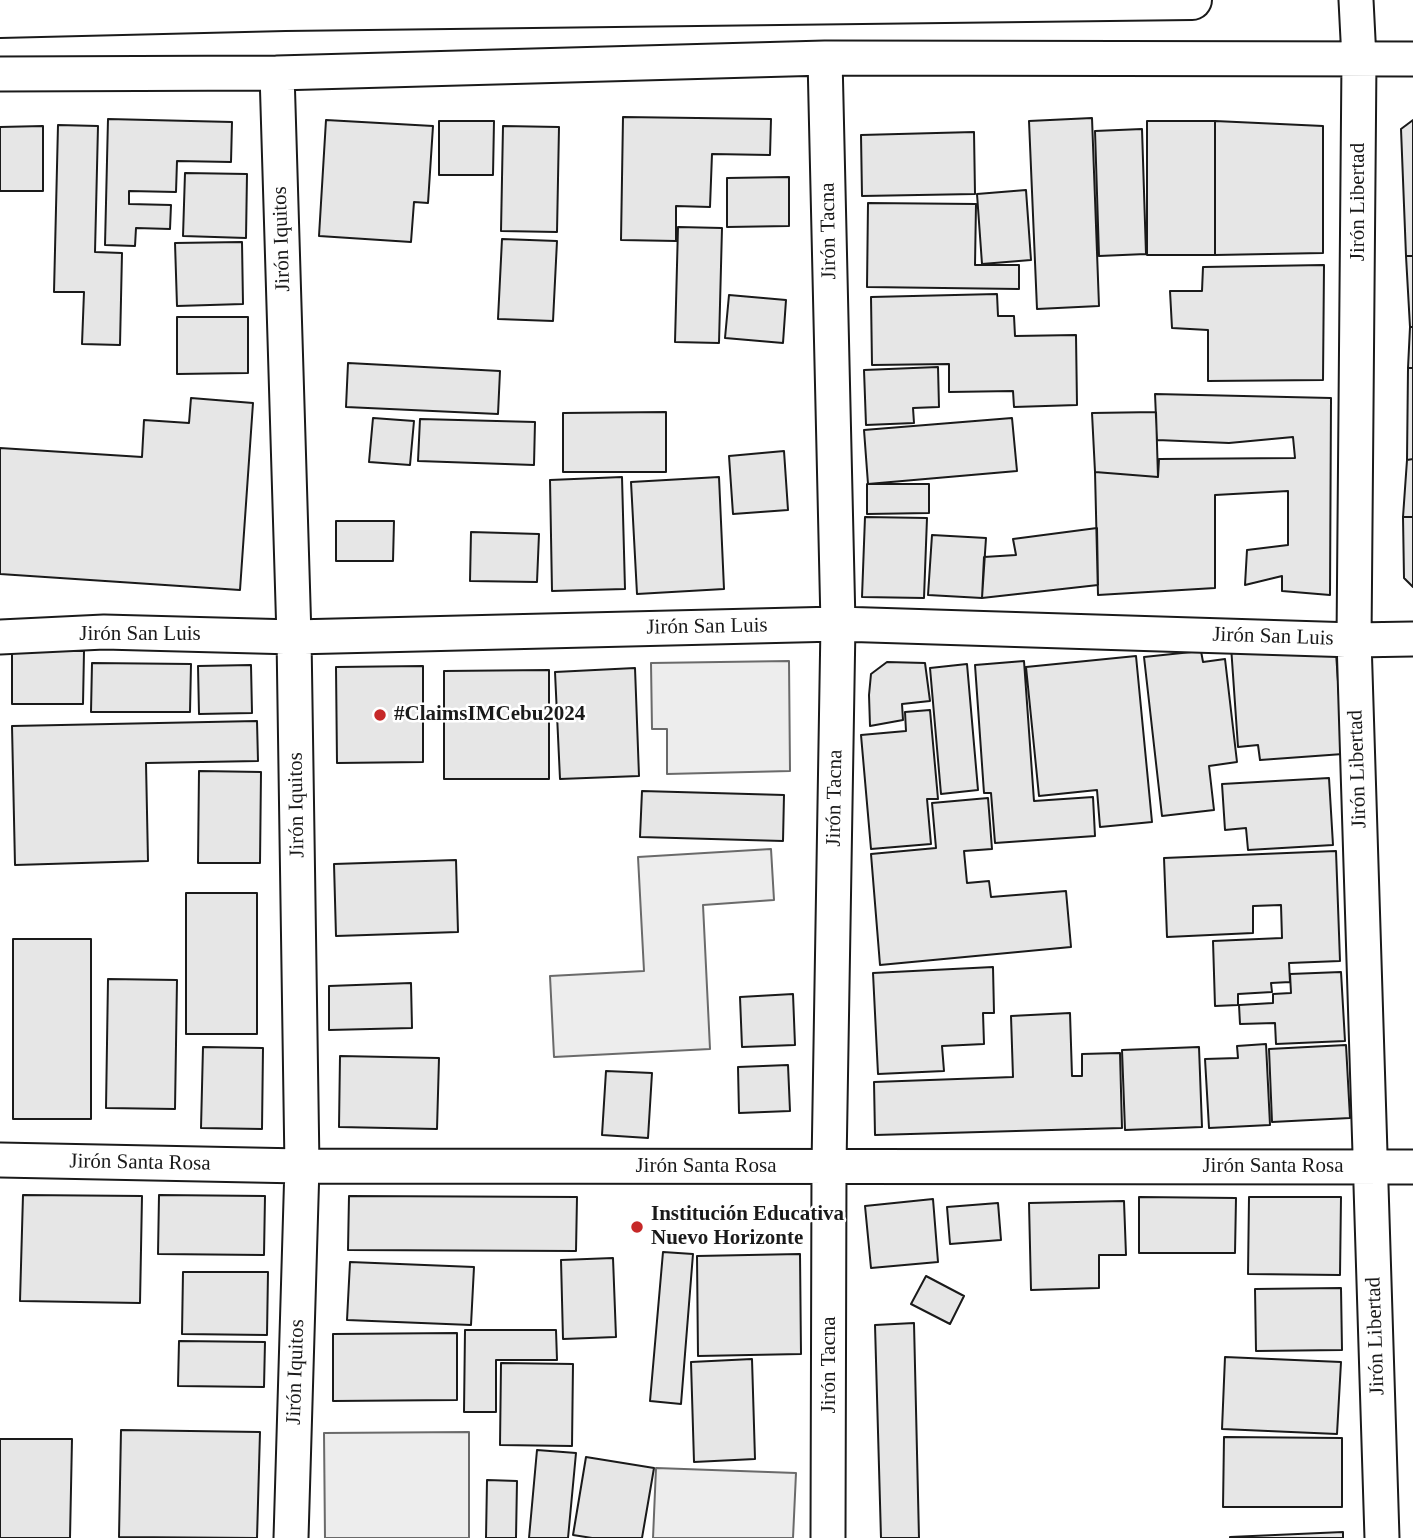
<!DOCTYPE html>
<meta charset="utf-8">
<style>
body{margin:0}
canvas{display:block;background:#fff}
</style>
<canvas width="1413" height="1538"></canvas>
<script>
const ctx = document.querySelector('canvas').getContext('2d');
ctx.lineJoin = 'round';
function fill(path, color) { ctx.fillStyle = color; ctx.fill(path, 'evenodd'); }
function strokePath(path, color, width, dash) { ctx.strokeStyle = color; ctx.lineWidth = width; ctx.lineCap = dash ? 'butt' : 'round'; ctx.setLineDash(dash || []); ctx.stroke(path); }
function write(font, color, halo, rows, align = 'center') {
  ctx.font = font + ' "Times New Roman",serif'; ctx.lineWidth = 5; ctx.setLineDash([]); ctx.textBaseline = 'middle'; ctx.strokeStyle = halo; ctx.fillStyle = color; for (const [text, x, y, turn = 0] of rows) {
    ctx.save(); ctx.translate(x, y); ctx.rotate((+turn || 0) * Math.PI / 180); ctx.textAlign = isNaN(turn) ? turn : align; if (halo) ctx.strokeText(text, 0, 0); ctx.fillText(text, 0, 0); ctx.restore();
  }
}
const built = new Path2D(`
 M789 661 790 771 667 774V729H652L651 663Z
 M771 849 774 900 703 905 710 1049 554 1057 550 976 644 971 638 857Z
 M469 1432V1538H325L324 1433Z
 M656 1468 796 1473 793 1538H653Z`);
fill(built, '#ededed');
strokePath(built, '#6a6a6a', 2);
const building = new Path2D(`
 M623 117 771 119 770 155 712 154 710 207 676 206V241L621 240Z
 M1092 118 1099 306 1037 309 1029 121Z
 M108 119 232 122 231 162 177 161 176 192 129 191V204L171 205 170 229 136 228 135 246 105 245Z
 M326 120 433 126 428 203 414 202 411 242 319 236Z
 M1413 120V256H1406L1401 129Z
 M439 121H494L493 175H439Z
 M1147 121H1215V255H1147Z
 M1215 121 1323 126V253L1215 255Z
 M58 125 98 126 95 252 122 253 120 345 82 344 84 292H54Z
 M43 126V191H0V127Z
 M503 126 559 127 557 232 501 231Z
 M1142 129 1146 254 1099 256 1095 131Z
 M974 132 975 194 862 196 861 135Z
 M185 173 247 174 246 238 183 236Z
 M789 177V226L727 227V178Z
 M1026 190 1031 260 982 264 977 194Z
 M868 203 976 204 975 265H1019V289L867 287Z
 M678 227 722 228 719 343 675 342Z
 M502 239 557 241 553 321 498 319Z
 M242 242 243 304 177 306 175 243Z
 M1406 256H1413V327H1410Z
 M1324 265 1323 380 1208 381V330L1172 328 1170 291H1202L1203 267Z
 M997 294 998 316H1014L1015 336 1076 335 1077 405 1014 407 1013 391 949 392V364L872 365 871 297Z
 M729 295 786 300 783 343 725 338Z
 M177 317H248V373L177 374Z
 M1410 327H1413V368H1408Z
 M348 363 500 371 498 414 346 407Z
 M938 367 939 407 913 408 914 423 866 425 864 370Z
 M1408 368H1413V459L1407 460Z
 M1155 394 1331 398 1330 595 1282 591V576L1245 585 1247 550 1288 545V491L1215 495V588L1098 595 1095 472 1158 477 1159 459 1295 458 1293 437 1229 443 1157 440Z
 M191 398 253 403 240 590 0 574V448L142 457 144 420 189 423Z
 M666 412V472H563V413Z
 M1156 412 1158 477 1095 472 1092 413Z
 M373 418 414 421 410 465 369 462Z
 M1012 418 1017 471 868 484 864 430Z
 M420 419 535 422 534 465 418 461Z
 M784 451 788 510 733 514 729 456Z
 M1413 459V517H1403L1407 460Z
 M622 477 625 589 552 591 550 480Z
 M719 477 724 589 637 594 631 482Z
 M867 484H929V513L867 514Z
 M865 517 927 518 924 598 862 597Z
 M1403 517H1413V587L1404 578Z
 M336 521H394L393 561H336Z
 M1097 528 1098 585 982 598 984 557 1016 555 1013 539Z
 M471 532 539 534 537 582 470 581Z
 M932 535 986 538 982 598 928 595Z
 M1335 638 1343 754 1260 760 1258 745 1238 747 1231 646Z
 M12 651H84L83 704H12Z
 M1201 651 1203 662 1225 659 1237 762 1209 766 1214 810 1162 816 1144 657Z
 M1136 656 1152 822 1100 827 1097 790 1039 796 1026 667Z
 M1024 661 1034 801 1093 797 1095 836 995 843 991 793H984L975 665Z
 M887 662 925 663 930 701 902 704 903 720 870 726 869 695 871 674Z
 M92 663 191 664 190 712H91Z
 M967 664 978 790 941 794 930 668Z
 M251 665 252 713 199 714 198 666Z
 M423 666V762L337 763 336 667Z
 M635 668 639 776 560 779 555 672Z
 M549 670V779H444V671Z
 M930 710 938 799H927L931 844 871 849 861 735 906 731 905 712Z
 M257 721 258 761 146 763 148 861 15 865 12 726Z
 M199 771 261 772 260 863H198Z
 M1329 778 1333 845 1248 850 1246 828 1225 830 1222 784Z
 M642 791 784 795 783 841 640 837Z
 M988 798 992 849 964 851 967 883 989 881 991 897 1066 891 1071 947 880 965 871 854 936 848 932 803Z
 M1336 851 1340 961 1289 963 1290 982 1271 983 1272 992 1238 994V1005L1215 1006 1213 941 1282 938 1281 905 1253 906V933L1167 937 1164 858Z
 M456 860 458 932 336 936 334 864Z
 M186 893H257V1034H186Z
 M13 939H91V1119H13Z
 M993 967 994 1013H983L984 1044 942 1046 944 1071 878 1074 873 973Z
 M1341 972 1345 1041 1276 1044 1275 1023 1240 1024 1239 1005 1273 1003V994L1291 993 1290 974Z
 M108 979 177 980 175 1109 106 1108Z
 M411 983 412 1028 329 1030V986Z
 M793 994 795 1045 742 1047 740 997Z
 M1070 1013 1072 1076H1082V1054L1120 1053 1122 1128 875 1135 874 1082 1013 1077 1011 1016Z
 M1266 1044 1270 1125 1209 1128 1205 1059 1238 1058 1237 1046Z
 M1346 1045 1350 1118 1272 1122 1269 1049Z
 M203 1047 263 1048 262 1129 201 1128Z
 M1199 1047 1202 1127 1125 1130 1122 1050Z
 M340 1056 439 1058 437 1129 339 1127Z
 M788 1065 790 1111 739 1113 738 1067Z
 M606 1071 652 1073 648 1138 602 1135Z
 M23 1195 142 1196 140 1303 20 1301Z
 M159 1195 265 1196 264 1255 158 1254Z
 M349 1196 577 1197 576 1251 348 1250Z
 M1139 1197 1236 1198 1235 1253H1139Z
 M1249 1197H1341L1340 1275 1248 1274Z
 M933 1199 938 1262 871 1268 865 1206Z
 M1124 1201 1126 1255H1099V1288L1031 1290 1029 1203Z
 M998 1203 1001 1240 950 1244 947 1207Z
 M663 1252 693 1254 681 1404 650 1401Z
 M800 1254 801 1354 698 1356 697 1256Z
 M613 1258 616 1337 563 1339 561 1260Z
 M350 1262 474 1267 471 1325 347 1320Z
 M183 1272H268L267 1335 182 1334Z
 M926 1276 964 1296 950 1324 911 1304Z
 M1341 1288 1342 1350 1256 1351 1255 1289Z
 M914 1323 919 1538H881L875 1325Z
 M465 1330H556L557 1360H496V1412H464Z
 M457 1333V1400L333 1401V1334Z
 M179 1341 265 1342 264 1387 178 1386Z
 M1225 1357 1341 1362 1337 1434 1222 1429Z
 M752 1359 755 1459 694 1462 691 1362Z
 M501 1363 573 1364 572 1446 500 1445Z
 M121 1430 260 1432 257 1538 119 1537Z
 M1224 1437 1342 1438V1507H1223Z
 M0 1439H72L70 1538H0Z
 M537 1450 576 1453 568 1538H529Z
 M586 1457 654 1468 642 1538H592L573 1535Z
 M487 1480 517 1481 516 1538H486Z
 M1343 1532V1538H1230V1537Z`);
fill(building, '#e6e6e6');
strokePath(building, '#1a1a1a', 2);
const minor = new Path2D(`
 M1356 0 1359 59 1354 640 1382 1538
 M825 58 838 624 829 1166 828 1538
 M277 73 294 637 302 1166 291 1538
 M0 74 277 73 825 58 1413 59
 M0 637 104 632 294 637 838 624 1354 640 1413 639
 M0 1160 302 1166 1413 1167`);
const highway = new Path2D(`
 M0 18 285 11 1192 0`);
strokePath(minor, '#1a1a1a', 37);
strokePath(highway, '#1a1a1a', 42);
strokePath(minor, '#fff', 33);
strokePath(highway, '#fff', 38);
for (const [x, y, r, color] of [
 [380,715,7,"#c62828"],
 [637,1227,7,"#c62828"]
]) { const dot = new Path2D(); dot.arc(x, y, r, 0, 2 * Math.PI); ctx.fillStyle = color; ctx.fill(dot); strokePath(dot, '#fff', 2.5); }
write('21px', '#1a1a1a', '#fff', [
 ["Jirón Libertad",1358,202,-90],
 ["Jirón Tacna",829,231,-91],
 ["Jirón Iquitos",282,239,-92],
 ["Jirón San Luis",707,627,-1],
 ["Jirón San Luis",140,634],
 ["Jirón San Luis",1273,637,2],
 ["Jirón Libertad",1358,769,-92],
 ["Jirón Tacna",835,798,-89],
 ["Jirón Iquitos",297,805,-91],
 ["Jirón Santa Rosa",140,1163,1],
 ["Jirón Santa Rosa",706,1166],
 ["Jirón Santa Rosa",1273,1166],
 ["Jirón Libertad",1376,1336,-92],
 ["Jirón Tacna",829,1365,-90],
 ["Jirón Iquitos",296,1372,-88]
]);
write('bold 21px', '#1a1a1a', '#fff', [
 ["#ClaimsIMCebu2024",394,715],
 ["Institución Educativa",651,1215],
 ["Nuevo Horizonte",651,1239]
], 'left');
</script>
